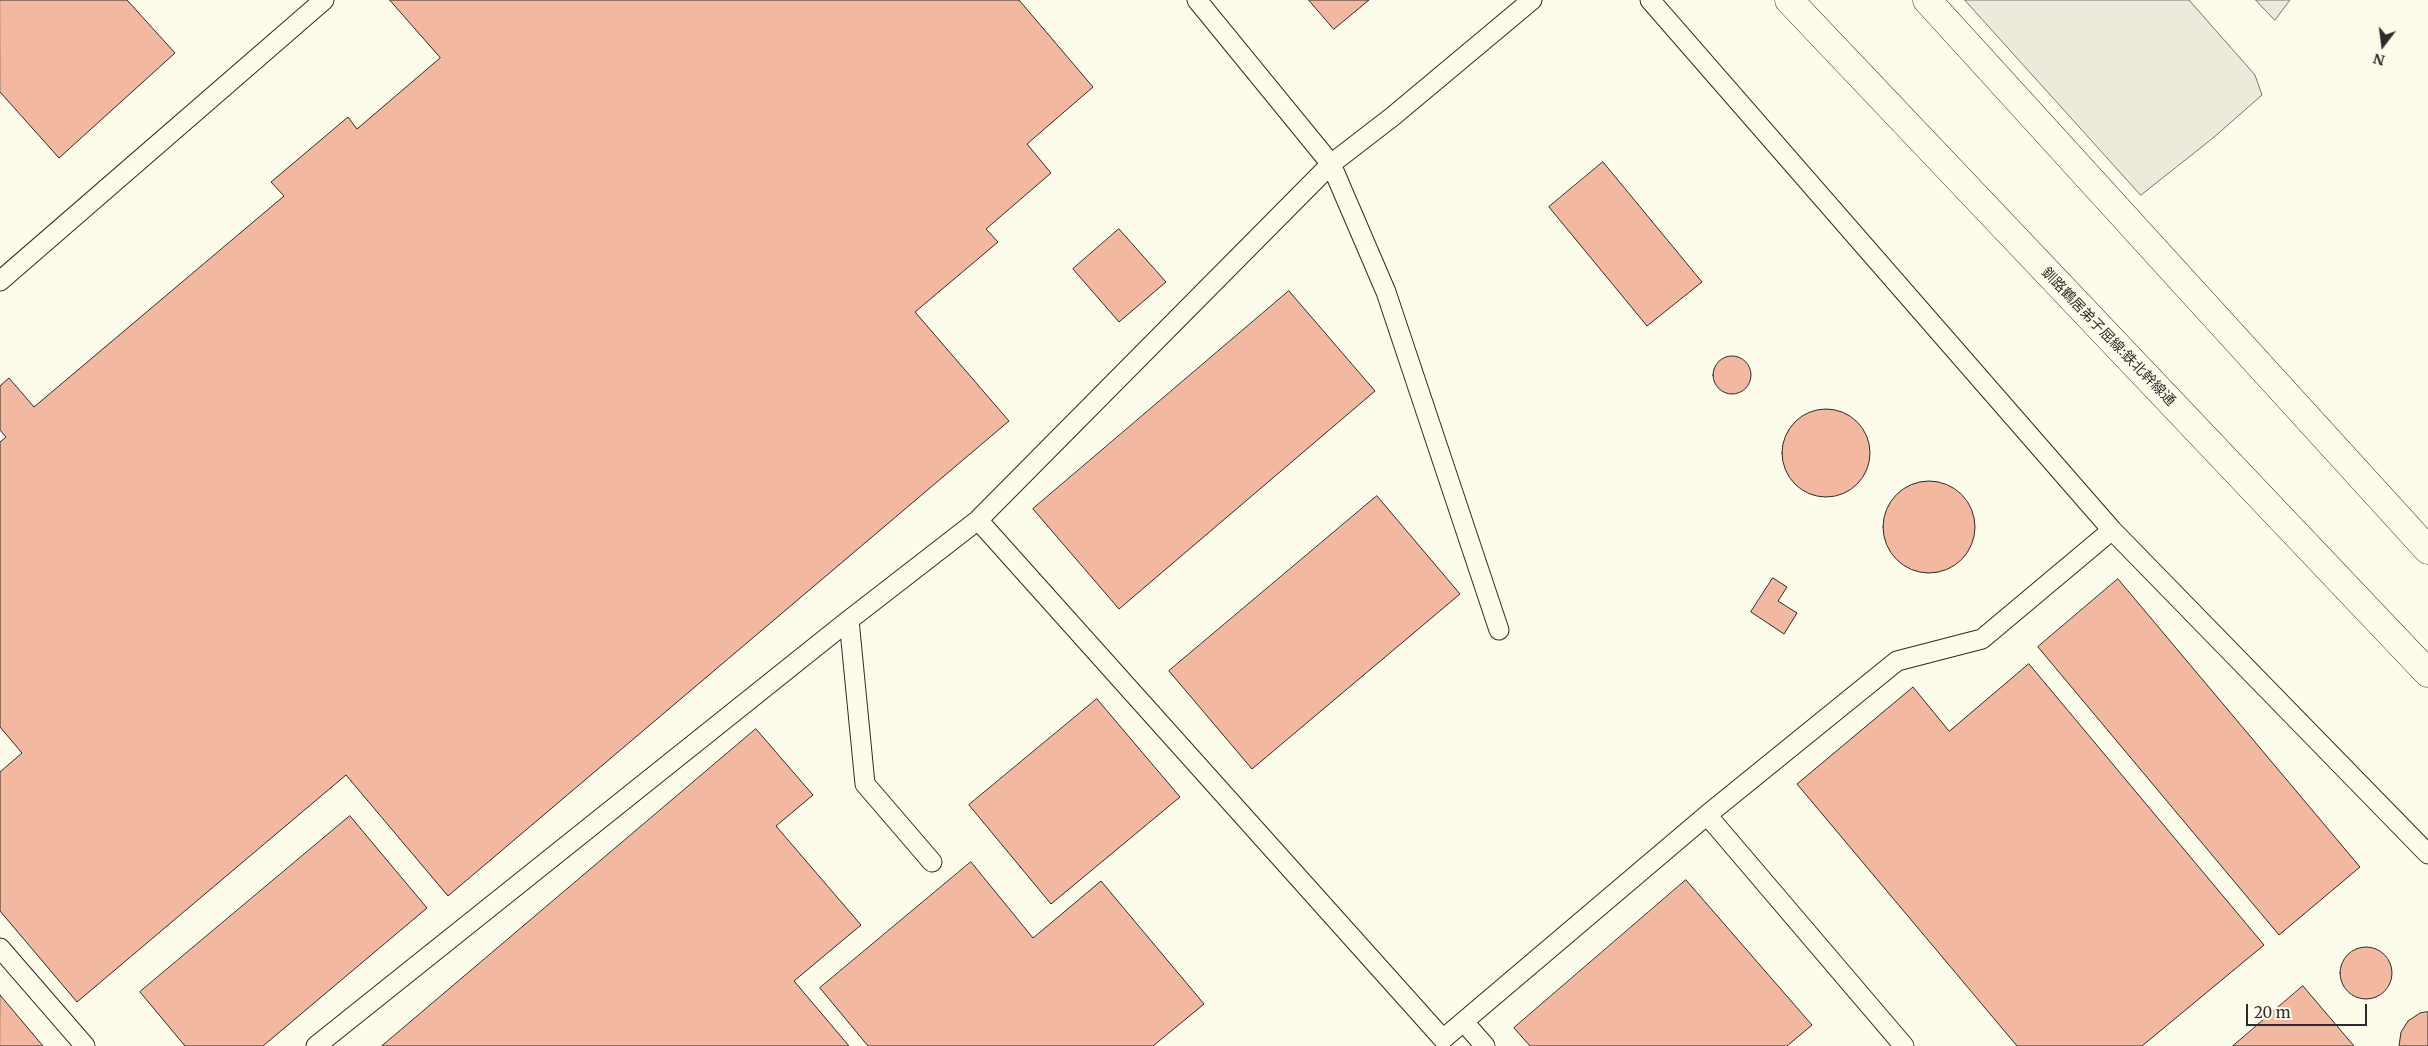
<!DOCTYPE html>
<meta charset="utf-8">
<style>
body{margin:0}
#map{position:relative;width:2428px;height:1046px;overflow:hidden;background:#fdfbea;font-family:Merriweather,serif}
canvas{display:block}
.north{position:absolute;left:2358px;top:20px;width:50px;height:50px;-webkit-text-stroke:4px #fdfbea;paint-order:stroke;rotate:195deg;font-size:14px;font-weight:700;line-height:20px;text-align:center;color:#2b2b2b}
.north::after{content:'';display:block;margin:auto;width:18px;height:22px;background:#2b2b2b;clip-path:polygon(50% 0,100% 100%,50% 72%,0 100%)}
.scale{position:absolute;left:2246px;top:1004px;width:121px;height:22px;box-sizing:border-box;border:2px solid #2b2b2b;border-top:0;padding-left:6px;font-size:15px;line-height:18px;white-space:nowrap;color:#2b2b2b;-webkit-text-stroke:4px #fdfbea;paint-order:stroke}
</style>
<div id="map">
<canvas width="2428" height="1046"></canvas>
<div class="north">N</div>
<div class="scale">20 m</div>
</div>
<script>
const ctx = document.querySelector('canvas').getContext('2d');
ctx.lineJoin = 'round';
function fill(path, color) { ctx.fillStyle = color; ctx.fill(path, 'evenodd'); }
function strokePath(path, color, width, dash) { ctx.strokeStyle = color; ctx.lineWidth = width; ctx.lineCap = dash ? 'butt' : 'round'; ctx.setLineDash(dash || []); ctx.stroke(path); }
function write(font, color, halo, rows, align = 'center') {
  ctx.font = font + ' Merriweather,"Noto Sans JP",serif'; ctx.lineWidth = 4; ctx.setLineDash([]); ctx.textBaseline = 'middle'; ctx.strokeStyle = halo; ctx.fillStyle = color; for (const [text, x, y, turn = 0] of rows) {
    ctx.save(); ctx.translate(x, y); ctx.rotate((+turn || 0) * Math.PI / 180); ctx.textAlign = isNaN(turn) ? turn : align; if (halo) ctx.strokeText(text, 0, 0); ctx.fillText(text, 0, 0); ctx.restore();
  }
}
const parking = new Path2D(`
 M1965 0H2189L2255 75 2262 95 2213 138 2141 195Z
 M2256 0H2290L2275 20Z`);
fill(parking, '#eceadb');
strokePath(parking, '#74746e', 1);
const building = new Path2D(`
 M0 0H127L175 53 59 158 0 92Z
 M390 0H1019L1093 87 1027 144 1051 173 986 229 998 242 915 312 1009 421 448 896 346 775 77 1002 0 911V772L22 753 0 727V442L6 437 0 430V386L9 378 34 407 284 196 271 182 348 117 357 129 440 58Z
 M1309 0H1369L1334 29Z
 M1603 162 1702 282 1647 326 1549 207Z
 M1119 229 1166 282 1119 322 1073 269Z
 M1289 291 1375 391 1119 609 1033 509Z
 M1713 375a19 19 0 1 1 38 0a19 19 0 1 1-38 0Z
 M1782 453a44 44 0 1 1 88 0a44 44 0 1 1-88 0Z
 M1883 527a46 46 0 1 1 92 0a46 46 0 1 1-92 0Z
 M1377 496 1460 594 1252 769 1169 671Z
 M1773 578 1787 587 1778 601 1797 613 1784 634 1751 612Z
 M2118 579 2360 867 2279 935 2038 647Z
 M2029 664 2264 945 2142 1046H2017L1797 784 1913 687 1949 731Z
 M1097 699 1180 797 1051 904 969 805Z
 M756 729 813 795 776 826 861 925 794 981 849 1046H382Z
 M350 816 427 908 263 1046H185L140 992Z
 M971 862 1033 938 1101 881 1204 1004 1153 1046H868L820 988Z
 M1686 880 1812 1025 1787 1046H1530L1514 1028Z
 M2340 973a26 26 0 1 1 52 0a26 26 0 1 1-52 0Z
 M2303 986 2354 1046H2233Z
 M0 995 43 1046H0Z
 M2428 1012V1046H2399L2401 1032 2408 1021 2420 1013Z`);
fill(building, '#f2b8a0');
strokePath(building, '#2b2b2b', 1);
const lane = new Path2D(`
 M1197 0 1331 164 1386 292 1499 630
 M0 281 324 0
 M978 520 1443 1039 1707 815 1897 661 1982 639 2112 530 1650 0
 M2112 530 2428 854
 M1707 815 1904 1046
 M932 862 865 784 849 620 978 520 1331 164 1392 117 1532 0
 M0 948 85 1046
 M1464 1022 1485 1046
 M316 1046 849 620`);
const street = new Path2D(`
 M1927 0 2428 550`);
const primary = new Path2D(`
 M1789 0 2428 673`);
strokePath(lane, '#2b2b2b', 21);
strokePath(street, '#2b2b2b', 29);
strokePath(primary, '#2b2b2b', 29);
strokePath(lane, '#fdfbea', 19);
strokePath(street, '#fdfbea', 28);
strokePath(primary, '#fdfbea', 28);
write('14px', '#2b2b2b', '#fdfbea', [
 ["釧路鶴居弟子屈線:鉄北幹線通",2108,337,46]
]);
</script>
